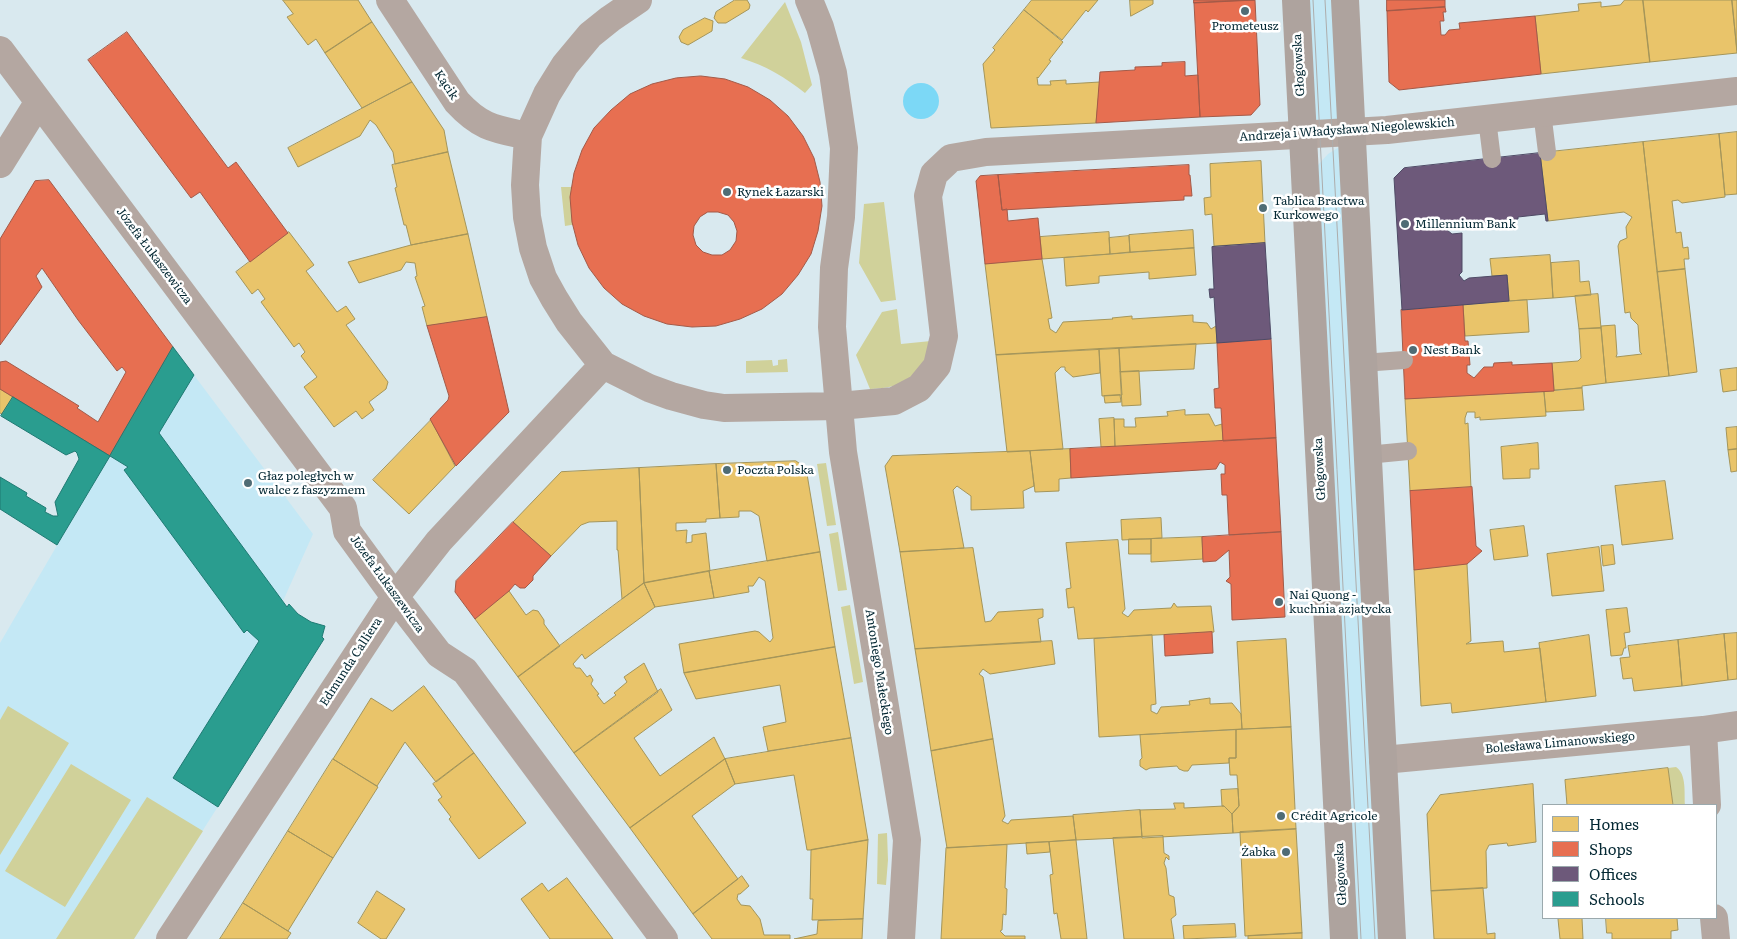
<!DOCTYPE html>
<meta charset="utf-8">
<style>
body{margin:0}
#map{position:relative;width:1737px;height:939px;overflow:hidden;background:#d9e9ef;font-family:Literata,serif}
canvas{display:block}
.legend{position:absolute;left:1542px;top:804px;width:175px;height:115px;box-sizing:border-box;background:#fff;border:1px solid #9ba9ad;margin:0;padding:6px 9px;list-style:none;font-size:15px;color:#042833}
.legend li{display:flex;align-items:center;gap:10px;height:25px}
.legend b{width:25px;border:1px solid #9ba9ad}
</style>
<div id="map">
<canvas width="1737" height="939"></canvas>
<ul class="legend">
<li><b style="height:14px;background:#e9c46a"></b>Homes</li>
<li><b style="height:14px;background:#e76f51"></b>Shops</li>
<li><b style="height:14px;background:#6d597a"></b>Offices</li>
<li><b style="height:14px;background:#2a9d8f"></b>Schools</li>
</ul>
</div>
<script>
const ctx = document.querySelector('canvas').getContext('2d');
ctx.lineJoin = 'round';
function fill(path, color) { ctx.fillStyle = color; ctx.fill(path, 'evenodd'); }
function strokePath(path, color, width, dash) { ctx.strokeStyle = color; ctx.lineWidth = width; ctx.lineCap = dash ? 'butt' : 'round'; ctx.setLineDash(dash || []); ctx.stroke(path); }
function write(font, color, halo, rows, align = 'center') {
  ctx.font = font + ' Literata,serif'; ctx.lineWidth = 5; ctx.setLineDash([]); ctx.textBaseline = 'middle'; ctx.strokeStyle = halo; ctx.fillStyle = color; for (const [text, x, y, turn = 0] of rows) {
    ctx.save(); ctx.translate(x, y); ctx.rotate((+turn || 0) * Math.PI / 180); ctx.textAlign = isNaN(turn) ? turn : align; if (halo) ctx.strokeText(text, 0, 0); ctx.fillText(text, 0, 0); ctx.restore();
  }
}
fill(new Path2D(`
 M1307 0H1333L1338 120 1313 123Z
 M1339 147 1381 939H1357L1318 165 1328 154Z
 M173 347 313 534 283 601 287 606 289 604 298 614 311 622 325 626 322 637 324 639 134 939H0V643Z`), '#c4e8f5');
fill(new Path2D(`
 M785 2 801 42 812 85 805 93C785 77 766 66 741 58Z
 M561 187H574L577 224 565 226Z
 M884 202 896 300 881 302 859 263 864 204Z
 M897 309 901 344 931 341C929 348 928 357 924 363 912 384 893 388 870 389L856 355 882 312Z
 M787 359 788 372 746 373V361L772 360 773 366 778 365V360Z
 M826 463 836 525 827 526 817 464Z
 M838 532 847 590 838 591 829 534Z
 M850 605 863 682 854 684 841 607Z
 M8 706 69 743 0 855V720Z
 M71 764 131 800 65 907 5 871Z
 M1676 767C1687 774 1684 794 1685 805H1673L1668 768Z
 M147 797 203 831 134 939H56Z
 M887 833 888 860 886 885 877 884 878 834Z`), '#d0d19a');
fill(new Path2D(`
 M903 101a18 18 0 1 1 36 0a18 18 0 1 1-36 0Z`), '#7cd8f6');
const homes = new Path2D(`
 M283 0H358L372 22 325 53 316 39 308 45 287 17 293 14Z
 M735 0H747L750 5 749 9 726 23H718L714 18 716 12Z
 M1032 0H1098L1088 12 1086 10 1062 40 1024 10Z
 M1130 0H1153V4L1131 16Z
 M1625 0H1643L1650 62 1541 74 1535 16 1579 11 1578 4 1601 2V7L1620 5Z
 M1643 0H1732L1737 53 1650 62Z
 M1732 0H1737V50Z
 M1024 10 1063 42 1049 60 1051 61 1038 78 1037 77 1038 85H1051L1050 81 1066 80V84L1100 82 1096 123 991 128 983 64 995 50 993 48Z
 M705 18 713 21 712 31 688 45 681 42 679 37 683 30Z
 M372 22 412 82 362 108 325 53Z
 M412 82 444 130 448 152 395 164 393 152 376 125 370 120 360 136 298 167 288 148Z
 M623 110a7 7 0 1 1 14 0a7 7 0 1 1-14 0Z
 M1737 132V194L1725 195 1719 134Z
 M1719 134 1725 197 1682 203 1678 200 1672 201 1676 233 1681 232 1683 248 1688 247 1689 259H1684L1685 269 1657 272 1643 142Z
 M1643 142 1669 376 1606 383 1601 326 1615 325 1617 354 1616 357 1642 354 1640 352 1638 325 1631 318 1630 312 1625 313 1618 246 1620 241 1627 238 1626 227 1632 217 1624 212 1548 221 1540 153Z
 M448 152 468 234 411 245 406 225H404L395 188 397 187 392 165Z
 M1261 161 1265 243 1214 246 1212 214 1205 215 1204 198 1211 197 1210 164Z
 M666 221 682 233 664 256 648 244Z
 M1193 230 1194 248 1130 252 1129 235Z
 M289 232 314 265 306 271 337 312 346 306 355 319 346 325 388 382 386 389 369 402 374 410 362 419 356 411 334 427 304 387 317 377 301 356 305 352 299 343 294 347 261 302 265 299 258 289 252 294 236 272Z
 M1109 232 1110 254 1042 259 1040 237Z
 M468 234 487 317 427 326 422 307 425 306 415 277 417 276 415 263 406 262 401 270 359 283 348 262 411 245Z
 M1129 236 1130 252 1110 254 1109 238Z
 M646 246 662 259 635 292 619 280Z
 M1194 248 1196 275 1149 279V272L1099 276V283L1066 286 1064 258Z
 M1550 255 1553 298 1509 301 1507 275 1492 276 1490 259Z
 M1042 259 1052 318 1048 319 1050 329 1056 333 1063 322 1113 319 1112 318 1132 316V319L1193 315V322L1207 323 1211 329 1216 326 1217 343 996 355 985 264Z
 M738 260 753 273 727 307 711 294Z
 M1579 261 1580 282 1589 281 1591 295 1553 298 1551 263Z
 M1685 269 1697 372 1669 376 1657 272Z
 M771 276a7 7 0 1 1 14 0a7 7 0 1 1-14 0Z
 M1598 294 1601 328 1579 329 1575 296Z
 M710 296 725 308 715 321 700 308Z
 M1527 300 1529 332 1465 336 1463 305Z
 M1601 328 1606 383 1582 386V388L1554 390 1552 363 1578 361 1581 358 1579 329Z
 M1196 344 1194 369 1120 372 1119 348Z
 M1119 348 1122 395 1102 396 1099 349Z
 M1099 349 1100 373 1073 377 1065 370V367H1061L1055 373 1063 449 1007 452 996 355Z
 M1737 368V390L1723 392 1720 370Z
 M1139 371 1141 405 1122 406 1120 372Z
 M1582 388 1584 410 1546 412 1544 392Z
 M0 389 13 397 2 414 0 413Z
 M1544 392 1546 416 1480 420V417L1475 418V412H1467L1465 418V424L1468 423 1471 488 1410 491 1405 399Z
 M1120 395 1121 402 1105 403 1104 396Z
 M1185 410V415L1209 414 1215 426 1222 424 1223 441 1115 447 1114 419H1124V427H1136L1135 418 1168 416 1167 412Z
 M1114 418 1115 447H1101L1099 419Z
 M431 420 455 466 409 514 373 480Z
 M1737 427V449L1728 450 1726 428Z
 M1538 443 1539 469H1530V478L1503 479 1501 447Z
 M1070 449 1071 478 1059 479V491L1035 492 1030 451Z
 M1737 449V471L1731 472 1728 450Z
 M1030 451 1034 486 1023 491 1024 508 971 510V496L957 486 953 490 964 548 900 552 885 466 892 456Z
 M796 461 806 468 820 552 767 561 759 516 751 511H739V517L720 518 716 464Z
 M716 464 720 518 706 519V522L676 523V531L687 530 686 543 692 542V535L706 533 710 571 644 583 639 468Z
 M639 468 644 583 622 599 618 550H617V521L589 522 581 525 551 556 513 522 561 472Z
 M1665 481 1673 539 1622 545 1615 486Z
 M1161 518 1162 538 1122 540 1121 520Z
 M1524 526 1528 556 1494 560 1490 530Z
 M1202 537 1203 559 1151 562V539Z
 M1129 539H1151V554H1129Z
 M1118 540 1125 609 1122 613 1128 617 1134 610 1171 608 1174 603 1177 607 1211 606 1214 632 1078 639 1074 607 1068 608 1066 589 1071 588 1066 543Z
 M1613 545 1615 564 1603 566 1601 546Z
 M1599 547 1604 591 1552 596 1547 554Z
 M973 548 985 622 991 621 998 612 1043 609V617L1038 619 1041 642 915 649 900 552Z
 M820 552 835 647 684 673 679 644 755 631 759 632 770 642 773 638 765 581 759 577 753 586H748L749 592 714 598 709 571Z
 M1467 564 1471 641 1466 644 1503 641 1504 652 1540 648 1546 702 1452 713 1451 703 1421 706 1414 570Z
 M709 571 714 598 655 607 644 583Z
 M644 583 655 607 585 659 582 654 573 664 576 668H580L587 677 590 675 593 680 591 684 599 694 597 695 604 704 616 695 614 693 627 682 624 677 644 663 658 692 574 753 518 677Z
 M509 591 526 615 533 610 538 611 544 620V624L560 646 518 677 475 619Z
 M1627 608 1630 632 1624 633 1626 648H1624L1622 655 1611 656 1606 610Z
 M1737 633V679L1728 680 1724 634Z
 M1724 634 1728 680 1682 686 1678 640Z
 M1152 635 1156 704 1151 705V711L1157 714 1161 707 1190 705 1189 701 1210 698V704L1232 703 1241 714 1242 729 1099 737 1094 639Z
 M1589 635 1596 696 1546 702 1539 643Z
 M1286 639 1291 727 1242 729 1237 642Z
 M1678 640 1682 686 1634 691 1632 678 1623 679 1620 658 1630 657 1628 646Z
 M1052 641 1055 664 990 674 983 669 979 674 983 677 993 739 931 751 915 649Z
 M835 647 851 738 768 751 763 727 786 722 780 685 696 699 684 673Z
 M424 686 474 753 436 782 405 742 377 786 333 759 371 698 392 711Z
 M661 689 672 710 634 738 660 776 714 737 725 759 630 828 574 753Z
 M1291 727 1296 829 1233 833 1232 814 1239 806 1238 789 1237 775H1230L1229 758H1236V730Z
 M1236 730V758H1229V763L1192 765 1188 771H1184L1179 769 1177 766 1150 768 1146 770 1140 766V760L1142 758 1140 735Z
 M851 738 868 840 811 850H807L794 775 735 784 725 759Z
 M993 739 1005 816 1002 821 1008 824 1011 820 1073 816 1076 840 947 848 931 751Z
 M474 753 526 823 479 859 449 819 451 817 438 800 442 797 433 784Z
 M333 759 378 787 333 858 288 831Z
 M725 759 735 784 692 816 738 879 693 914 630 828Z
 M1668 768 1673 805H1567L1565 780Z
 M1533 784 1536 842 1508 846 1507 843 1489 845 1486 851 1487 888 1431 891 1427 814 1440 795Z
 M1238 789 1239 806 1232 814 1224 806H1222L1221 790Z
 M1174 803H1184V808L1224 806 1232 814 1233 833 1142 838 1140 810 1175 809Z
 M1140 810 1142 837 1076 840 1073 815Z
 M1296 829 1302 933 1245 936 1240 832Z
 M288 831 333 858 288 931 243 903Z
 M1163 836 1164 853 1169 856V860L1166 857 1164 863 1166 868 1169 895 1174 897 1176 915 1171 919 1174 939H1124L1113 838Z
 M868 840 863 919 812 920 813 899H810L811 850Z
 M1076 840 1087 939H1061L1057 913 1054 914 1050 875 1053 874 1049 842Z
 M1049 842 1050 852 1027 854 1026 843Z
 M1007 845 1005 888 1007 889 1006 915 1003 914 1002 930 1000 931 1005 936H1025V939H941L946 848Z
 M742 876 749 886 740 894H738L737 899 741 905 750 906 760 919 764 935H790V939H712L693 914Z
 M567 878 613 939H550L521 899 542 883 548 891Z
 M1483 888 1487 934 1495 933V939H1434L1431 891Z
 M377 891 405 909 386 939H381L358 923Z
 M243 903 291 933 287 939H220Z
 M1582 918 1583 939H1560L1558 919Z
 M1606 918H1677L1678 930 1671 931V939H1612V933H1607Z
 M863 919 862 939H794L817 934 818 921Z
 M1235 924 1236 937 1184 939 1183 926Z
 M1302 933V939H1248V936Z`);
fill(homes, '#e9c46a');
strokePath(homes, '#a4955a', 1);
const shops = new Path2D(`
 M1194 0H1255L1194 3Z
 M1255 0 1260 105 1251 115 1200 117 1194 3Z
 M1387 0H1445V7L1387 11Z
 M1445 7 1446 12H1443L1444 21H1440L1441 35H1445L1449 30 1460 29 1459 23 1535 16 1541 74 1399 90 1389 82 1387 11Z
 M127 32 228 168 236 162 288 233 250 262 200 192 191 198 88 60Z
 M1185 62V76L1198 75 1200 117 1096 123 1100 72 1135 70V67L1162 66V63Z
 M701 76 725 79 748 87 770 100 788 116 803 136 814 158 820 182 822 206 818 231 811 254 798 275 782 294 762 309 740 319 716 326 692 327 667 324 644 316 622 304 604 288 589 268 578 245 572 222 570 197 574 173 582 150 594 128 611 110 630 94 652 84 676 78ZM708 212H718L728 215 734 222 737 231 736 241 730 250 722 255H712L703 252 696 245 693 235 694 226 700 217Z
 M1189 165V175H1190L1192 196H1184V200L1002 210 998 175Z
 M998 175 1002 210 1007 209 1008 221 1038 218 1042 259 985 264 976 181 980 176Z
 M49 180 173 347 110 456 0 389V362L6 361 79 406 77 408 98 422 126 372 122 367 117 371 78 320 42 268 36 276 42 287 0 345V239L35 181Z
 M1463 305 1465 341H1468L1470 365H1467V373L1474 378 1484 367H1493L1494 363 1512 362V365L1552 363 1554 391 1405 399 1401 310Z
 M487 317 509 412 456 466 430 419 448 400 449 396 427 326Z
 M1271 339 1276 438 1223 441 1221 408H1215L1214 389 1219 388 1217 343Z
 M1276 438 1281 532 1229 535 1227 495H1222L1221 474H1225V465L1220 462 1216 469 1071 478 1070 449Z
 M1472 487 1476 546 1482 551 1467 564 1414 570 1410 491Z
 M513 522 551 556 533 576V580L525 588H520L515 584 509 591 475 619 455 592 456 581Z
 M1281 532 1285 617 1232 620 1231 584 1226 581 1230 577 1229 550 1216 561 1203 562 1202 537Z
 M1212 632 1213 653 1165 656 1164 635Z`);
fill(shops, '#e76f51');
strokePath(shops, '#a35a48', 1);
const offices = new Path2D(`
 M1540 153 1548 221H1546L1545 214 1518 217V219L1451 225 1447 230 1452 234 1462 233V272L1459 275 1464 281 1469 278 1507 275 1509 301 1402 310 1394 178 1404 168Z
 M1265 243 1271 339 1217 343 1214 297 1210 298 1209 289H1214L1212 247Z`);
fill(offices, '#6d597a');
strokePath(offices, '#4e4a65', 1);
const schools = new Path2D(`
 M173 347 194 375 159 433 287 607 289 604 298 614 311 622 325 626 322 637 324 639 218 807 173 778 259 641 247 630 244 633 124 470 128 467 110 456Z
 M13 397 110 456 57 545 0 509V477L27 493 26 496 46 508 45 512 53 516H58L55 502 79 459 77 453 75 451 66 455 1 416Z`);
fill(schools, '#2a9d8f');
strokePath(schools, '#1f7a73', 1);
strokePath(new Path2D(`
 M1542 112 1547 152
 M1487 119 1492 159
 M1362 363 1404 360
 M1367 455 1408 451`), '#b4a7a1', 18);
strokePath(new Path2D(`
 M390 0 457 102C481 128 495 129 528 136
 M638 0 610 19 590 35 565 65 547 94 528 136 525 185 527 217 533 248 543 278 554 298 569 322 603 365 649 388 671 396 704 405 724 408 839 406 894 401 919 388 937 366 944 336 928 196 934 174 951 158 986 152 1387 130 1737 91
 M809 0 820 27 833 73 844 148 841 217 834 268 832 327 843 452 907 840 901 939
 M0 50 343 508 347 531 395 597 439 654 465 671 664 939
 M0 164 38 103
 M1703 730 1707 805
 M1383 760 1703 730 1737 725
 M1714 918 1716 939
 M170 939 395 597 439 541 603 365`), '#b4a7a1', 28);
strokePath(new Path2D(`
 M1296 0 1344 939
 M1345 0 1392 939`), '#aea39e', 28);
strokePath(new Path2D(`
 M1313 0 1361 939
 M1325 0 1375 939`), '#adadac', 1);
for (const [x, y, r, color] of [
 [1245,11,5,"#4f6c75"],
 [727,192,5,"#4f6c75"],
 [1263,208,5,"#4f6c75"],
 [1405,224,5,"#4f6c75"],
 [1413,350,5,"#4f6c75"],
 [727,470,5,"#4f6c75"],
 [248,483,5,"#4f6c75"],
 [1279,602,5,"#4f6c75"],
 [1281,816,5,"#4f6c75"],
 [1286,852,5,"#4f6c75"]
]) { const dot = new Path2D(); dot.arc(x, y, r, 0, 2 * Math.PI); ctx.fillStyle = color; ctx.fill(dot); strokePath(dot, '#fff', 2); }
write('12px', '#042833', '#fff', [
 ["Prometeusz",1245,26,"center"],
 ["Rynek Łazarski",737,192],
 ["Tablica Bractwa",1273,201],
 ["Kurkowego",1273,215],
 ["Millennium Bank",1415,224],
 ["Nest Bank",1423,350],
 ["Poczta Polska",737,470],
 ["Głaz poległych w",258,476],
 ["walce z faszyzmem",258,490],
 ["Nai Quong -",1289,595],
 ["kuchnia azjatycka",1289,609],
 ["Crédit Agricole",1291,816],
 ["Żabka",1276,852,"right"]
], 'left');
write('12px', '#042833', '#fff', [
 ["Głogowska",1299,65,-93],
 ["Kącik",446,85,56],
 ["Andrzeja i Władysława Niegolewskich",1347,130,-4],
 ["Józefa Łukaszewicza",154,256,53],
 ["Głogowska",1320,469,-93],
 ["Józefa Łukaszewicza",387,584,54],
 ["Edmunda Calliera",351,662,-57],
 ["Antoniego Małeckiego",879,672,81],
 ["Bolesława Limanowskiego",1560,743,-5],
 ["Głogowska",1341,874,-93]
]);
</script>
